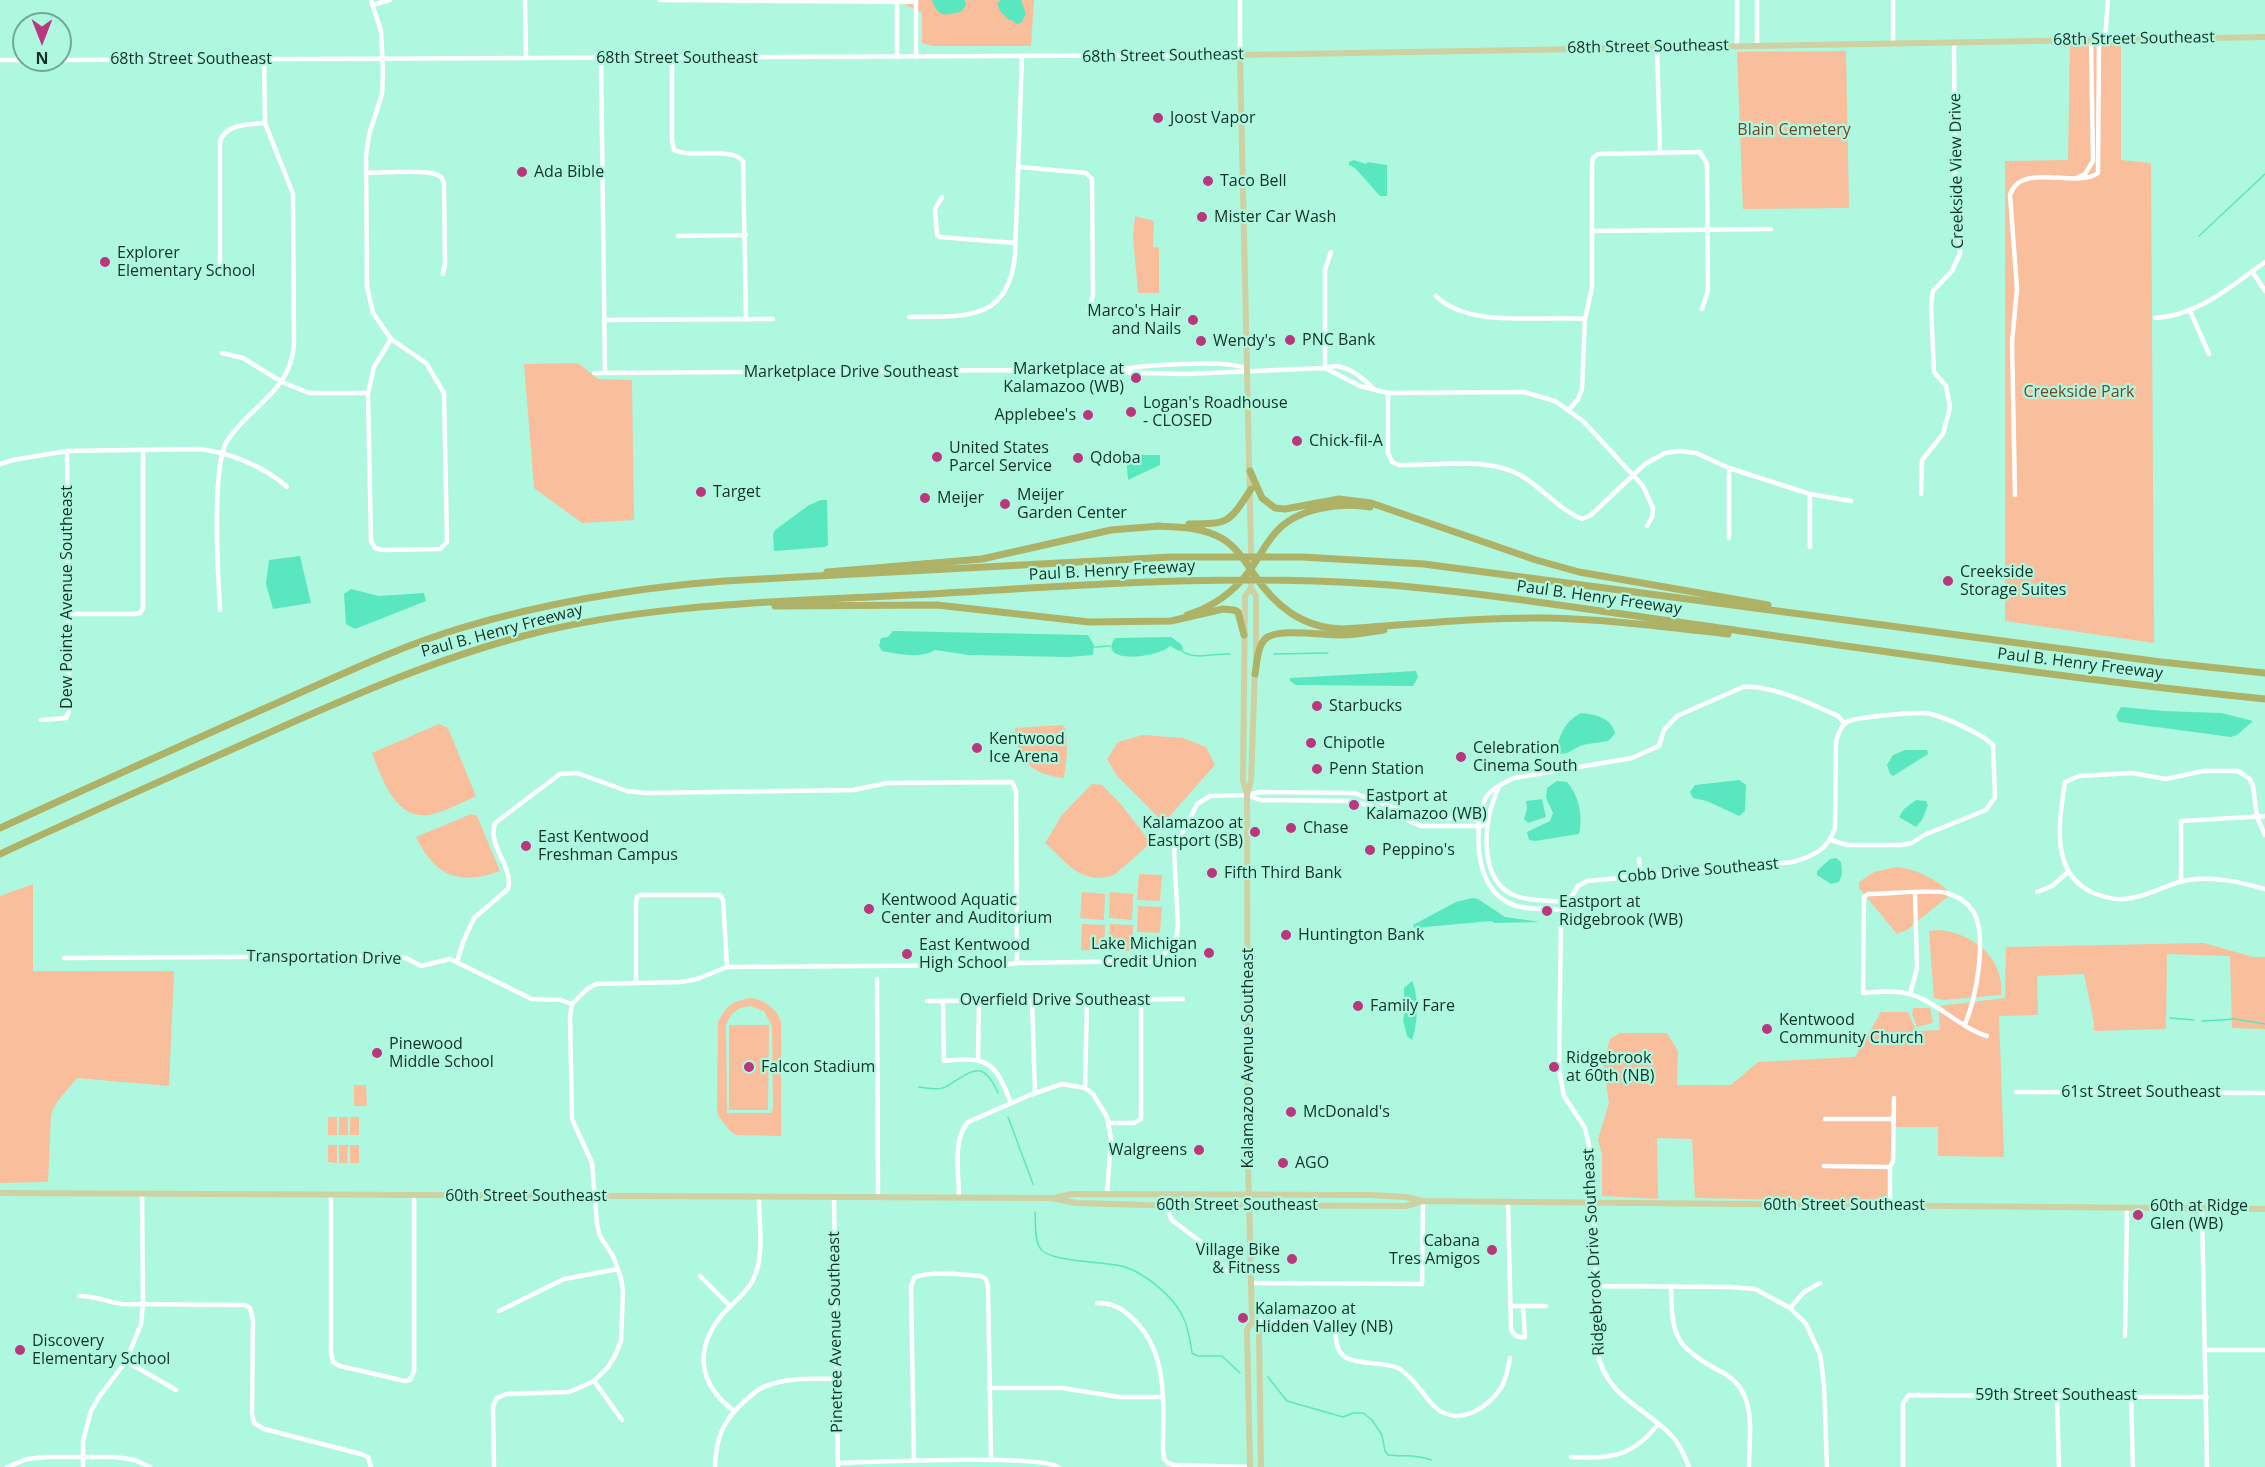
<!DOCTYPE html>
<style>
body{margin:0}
#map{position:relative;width:2265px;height:1467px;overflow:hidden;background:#aff8e0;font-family:"Open Sans",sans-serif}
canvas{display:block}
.north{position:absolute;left:12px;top:12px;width:60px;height:60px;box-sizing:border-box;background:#aff8e0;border:2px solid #71a896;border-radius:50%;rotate:180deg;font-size:16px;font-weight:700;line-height:24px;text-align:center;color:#133128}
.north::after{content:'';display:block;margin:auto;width:21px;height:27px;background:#ba367d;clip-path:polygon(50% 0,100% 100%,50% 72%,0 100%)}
</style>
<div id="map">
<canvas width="2265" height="1467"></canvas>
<div class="north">N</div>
</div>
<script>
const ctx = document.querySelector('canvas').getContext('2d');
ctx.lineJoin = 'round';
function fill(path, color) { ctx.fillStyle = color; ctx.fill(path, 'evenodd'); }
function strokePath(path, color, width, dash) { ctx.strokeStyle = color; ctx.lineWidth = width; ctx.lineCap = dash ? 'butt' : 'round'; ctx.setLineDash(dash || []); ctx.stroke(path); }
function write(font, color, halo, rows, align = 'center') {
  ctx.font = font + ' "Open Sans",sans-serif'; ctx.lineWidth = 4.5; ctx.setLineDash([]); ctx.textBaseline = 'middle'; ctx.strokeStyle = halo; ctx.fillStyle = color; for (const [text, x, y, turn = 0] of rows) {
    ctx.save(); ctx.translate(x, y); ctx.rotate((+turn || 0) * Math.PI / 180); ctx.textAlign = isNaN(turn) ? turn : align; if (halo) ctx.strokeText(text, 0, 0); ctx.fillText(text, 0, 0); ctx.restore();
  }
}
fill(new Path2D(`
 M886 0H1034L1031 46H933L922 43V13L906 5Z
 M2121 39V160L2151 163 2154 643 2005 621V161L2068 160 2070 40Z
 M1846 51 1849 208 1743 209 1737 52Z
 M1135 216 1154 221 1153 247 1159 248V293H1138L1133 237Z
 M578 363 598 379 632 380 634 520 582 523 534 488 524 364Z
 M439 724 448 728 476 796C463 802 450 809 437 813 397 826 383 781 372 753Z
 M1062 725 1066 729 1067 754 1064 778C1033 775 1015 760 1015 728Z
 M1143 735 1183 738 1206 747 1215 765 1167 819H1160L1117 776 1107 759 1118 742Z
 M1092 784 1102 785 1120 803 1151 843 1114 875C1082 886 1067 863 1045 843L1062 815Z
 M471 814 477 816 500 871C459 886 435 876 416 837Z
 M1896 867C1917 869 1937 879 1951 894L1907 930 1897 934 1859 888V882L1874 872Z
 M1139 874 1162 875 1160 901 1137 900Z
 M33 884V971H174L169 1086 77 1078 57 1102 51 1114 48 1182 0 1183V896Z
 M1082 892 1105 894 1104 920 1080 918Z
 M1110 892 1133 894 1132 920 1109 918Z
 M1138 906 1162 907 1160 933 1137 932Z
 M1082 924 1105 925 1104 951 1081 950Z
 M1110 924 1133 925 1132 951 1109 950Z
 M1938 930C1972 933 2005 957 2001 995L1944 1000 1934 998 1929 931Z
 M2204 943 2253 957H2265V1029L2232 1028 2230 956 2167 954 2166 1029 2094 1031V1023L2084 974 2037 976 2038 1015 1999 1016 2004 1157 1938 1156V1127H1892V1202L1695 1198 1692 1139 1657 1138 1658 1199 1602 1196V1155L1598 1139 1609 1103 1603 1062 1610 1039 1620 1033H1667L1678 1051 1677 1085H1731L1758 1062 1855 1057 1881 1012H1908L1916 1031 1940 1030 1938 1006 2005 998 2006 947Z
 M751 998C765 1000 777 1009 781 1022V1136L737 1135 730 1131 719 1117 717 1110 718 1023C724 1007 734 1000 751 998ZM750 1006 764 1011 772 1026 773 1108 771 1113H727L726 1026C729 1014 737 1007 750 1006Z
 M1913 1008H1930L1933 1023 1917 1027 1912 1014Z
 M729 1025H769L768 1110H729Z
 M354 1085H366L367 1106H354Z
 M328 1117H337V1135H328Z
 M339 1117H348V1135H339Z
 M350 1117H359V1135H350Z
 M328 1145H337V1163L328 1162Z
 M339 1145H348L347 1163H339Z
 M350 1145H359V1163H350Z`), '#f9be9c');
fill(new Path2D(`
 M932 0H965L966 5 961 12C945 14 939 20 932 0Z
 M1001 0H1021L1026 14 1021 23 1016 24 1012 20H1009L1000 11 997 3Z
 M1354 160 1366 164 1367 162 1387 165V196H1380L1355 168 1349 165V162Z
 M1126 455H1160V465L1128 480Z
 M821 500H827L828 545 825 547 774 551 773 535 775 530 809 505Z
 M300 556 311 603 273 609 266 584 269 560Z
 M351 589 379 596 424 593 426 601 355 629 346 624 344 594Z
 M893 631 1088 635 1094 645 1093 655 1068 657 969 655 935 650C920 659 898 654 882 651L879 646 881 638 888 637Z
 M1171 637 1181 644 1183 649 1179 651 1170 646C1158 658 1096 665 1115 638Z
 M1416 671 1418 677 1413 686 1296 685 1290 681V678Z
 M2121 707 2164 711 2221 713 2253 721 2237 735 2231 737 2119 722 2116 716Z
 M1581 713C1594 714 1613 718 1615 734L1608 741 1582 745 1567 753 1560 754 1556 749C1561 733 1565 721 1581 713Z
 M1905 750H1927L1928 754 1893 776 1890 774 1887 765 1893 755Z
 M1739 780 1746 785 1745 811 1739 816 1707 801 1693 798 1690 792 1695 785Z
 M1557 781 1567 782C1579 795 1583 817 1579 834L1535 841 1529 840 1527 832 1550 821 1553 813 1546 798 1547 788Z
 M1542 799 1546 817 1528 823 1524 819 1527 809 1526 801Z
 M1916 800 1926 801 1928 805 1922 820 1916 827 1899 817 1904 809Z
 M1836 858 1841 862 1842 874 1839 882 1831 884 1817 875V871L1830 859Z
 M1472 898 1478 899 1505 917 1540 922 1495 923 1491 921 1414 928 1413 925 1456 902Z
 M1412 981C1419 996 1418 1024 1412 1040L1407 1036 1403 1020 1405 1011 1404 988Z`), '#59e7c0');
strokePath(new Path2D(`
 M2199 236 2265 174
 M1094 647 1110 646
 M1181 650C1192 661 1215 653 1230 654
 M1274 654 1328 653
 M2170 1018 2194 1020
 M2202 1021 2235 1019 2265 1024
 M919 1087C928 1088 940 1091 947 1086 972 1072 982 1057 998 1093
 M1008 1117 1033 1184
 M1035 1212C1036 1223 1034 1239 1040 1248 1048 1263 1107 1261 1125 1267 1146 1274 1174 1297 1183 1317 1189 1329 1190 1341 1192 1353L1198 1356H1222L1240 1373
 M1268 1377 1287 1401 1343 1417 1353 1413H1363L1372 1420 1382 1435 1385 1451 1388 1455C1403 1457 1417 1454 1431 1460`), '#59e7c0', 1.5);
strokePath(new Path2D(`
 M371 0 381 31 383 72 382 94 369 135 366 156 367 287 373 313 391 339 426 363 444 393 447 542 440 549 382 550 375 548 371 541 368 393 374 367 391 339
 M525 0 526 58
 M660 0 916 2
 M897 0V57
 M916 0V57
 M1737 0V45
 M1757 0V45
 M372 5 390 0
 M2105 39 2108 0
 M1893 43V0
 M1657 47 1660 153
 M672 57V141L674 150C694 159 729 146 743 161L746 319
 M601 58 605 373
 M0 60H46
 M60 60 1240 55V0
 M1020 167 1086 173 1092 179 1093 295 1088 311
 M366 173C383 173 419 169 435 174 440 175 443 179 444 184L445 264 443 274
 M2078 177 2085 174 2093 161 2091 39
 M942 197 935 209 937 235 940 237 1015 243
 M1592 231 1771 229
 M678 236 746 235
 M2252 271 2265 291
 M220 276V141C227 123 248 125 265 123
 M1436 296C1469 329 1541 315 1585 319
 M2190 311 2209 354
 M909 317C963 316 1008 323 1015 256L1022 57
 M2155 318C2197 316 2232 286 2265 262
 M605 320 773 319
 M222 353 243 358 282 382 309 393H368
 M1325 368 1360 386 1388 393 1524 392 1555 401 1583 421 1643 486 1653 508 1652 517 1647 526
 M1325 368V270L1331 252
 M1114 371C1139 365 1227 359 1248 369
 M594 373 1025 370 1185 374 1325 368C1344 361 1362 377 1375 390
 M1388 393V453L1392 462 1399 465C1437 466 1487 456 1522 476 1543 489 1560 510 1582 519L1591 515 1645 464 1665 453 1680 451 1696 453 1729 468 1810 494 1851 501
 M1569 410 1578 399 1582 389 1585 319 1592 287V164L1593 158 1598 154 1700 152 1707 164 1708 291 1702 309
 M0 464 13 460 67 451 199 449C228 452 266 467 287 487
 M1729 468V538
 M1810 494V547
 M1921 494 1922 460 1943 434 1950 407 1946 386 1934 372 1931 306 1933 291 1952 271 1960 254V199L1955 184 1954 42
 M2015 495 2012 342 2017 289 2010 195C2021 161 2076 189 2098 173L2099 39
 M220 610C218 575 211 468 227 441 250 405 290 393 294 345L293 194 265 123 264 59
 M68 614H133L140 613 143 608V450
 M41 720 66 718 69 711 67 451
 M1498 788C1495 797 1491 806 1489 815 1484 843 1484 884 1516 896 1531 902 1551 900 1567 902
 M1247 795 1260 800 1351 801 1374 807 1421 826H1482
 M2265 835 2257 817 2253 786 2250 779 2238 771H2203L2166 779 2132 773 2079 776 2065 782C2059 822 2049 876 2096 894 2109 899 2123 901 2136 897 2154 893 2170 883 2188 880 2214 876 2240 882 2265 889
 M1639 859 1641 876
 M2181 882V821L2265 816
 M2037 892 2052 886 2068 872
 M1563 910C1546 908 1522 911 1507 902 1478 886 1475 843 1481 814 1483 808 1483 800 1487 796 1492 788 1506 782 1514 778L1632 758 1659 746 1664 730 1677 716 1743 687C1770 684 1814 705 1838 716L1845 724
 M64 958 397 956 406 958 421 966 450 959 532 999 561 1000 572 1004
 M457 962 463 942 474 918 508 889C514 866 487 847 495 823L560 774 577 773 627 791 646 793 853 790 887 783 1012 782 1016 791 1017 963
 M877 979 878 1197
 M636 982V902L637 897 641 895H720L723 900 727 967
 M1910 994 1917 968 1915 893
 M1032 1000 1035 1093
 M927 1001 1183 999
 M943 1001 944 1061C989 1056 995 1062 1011 1103
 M572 1004 587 989 596 984 681 982 697 979 727 967 1002 965 1017 963 1151 961C1168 955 1177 944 1178 926L1174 850 1197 804 1210 796 1247 795 1260 792 1354 793 1420 817 1473 819 1488 824
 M1965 1024C1976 999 1988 935 1973 911 1967 902 1957 896 1947 893 1931 889 1887 894 1868 894L1864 897 1863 993C1878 992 1895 990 1910 994 1935 1001 1962 1029 1987 1036
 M978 1059 979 1001
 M1085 1088 1087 1000
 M2016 1092 2265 1093
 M1825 1119H1894
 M1108 1123H1134L1141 1119V1000
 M1824 1166 1890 1167
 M331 1195V1353L333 1362 340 1366 405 1381 410 1380 414 1371V1196
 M834 1197 838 1467
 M959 1197C959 1175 952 1140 968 1122L1030 1095 1062 1084 1085 1088 1093 1094 1107 1117 1111 1139 1107 1194
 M1508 1202 1511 1329C1513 1335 1518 1338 1525 1337L1523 1306
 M1169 1205V1214L1172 1220 1206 1246 1227 1272
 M1890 1205V1167L1893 1161 1894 1098
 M2202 1208 2207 1467
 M700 1276 730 1306
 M1251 1283 1422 1284 1423 1201
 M1596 1286 1729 1287 1755 1289 1790 1308 1806 1324 1820 1354 1824 1384 1827 1467
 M1671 1287C1672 1333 1673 1345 1716 1369 1727 1374 1738 1382 1743 1393 1754 1414 1749 1444 1749 1467
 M79 1296C94 1295 106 1302 122 1304L245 1305 250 1308 253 1320 252 1414 254 1423 264 1429 361 1454 368 1457 371 1467
 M1097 1303C1111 1303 1120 1307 1130 1316 1169 1350 1163 1402 1163 1449L1164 1459 1168 1463
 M1510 1306H1546
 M1790 1308 1804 1292 1820 1283
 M499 1311 564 1279 618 1269
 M1252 1321 1330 1322 1335 1325C1336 1332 1335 1341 1338 1348 1345 1369 1383 1359 1400 1369 1415 1379 1422 1394 1434 1406 1457 1429 1491 1407 1503 1384 1507 1376 1508 1367 1510 1358
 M2125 1336 2127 1207
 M2205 1350H2265
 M126 1361 176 1390
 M594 1381 622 1420
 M989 1388H1062L1119 1397H1163
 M2057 1395 2059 1467
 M2131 1396 2133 1467
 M734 1411C698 1384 694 1349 722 1315 732 1303 746 1294 753 1280 765 1256 759 1223 759 1197
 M1571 1457C1610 1459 1633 1457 1658 1424
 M914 1461 911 1286 915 1277C931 1271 963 1274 980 1276L985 1278 988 1285 991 1460
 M838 1463C870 1462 1041 1454 1058 1467
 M1168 1463 1174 1465 1251 1467
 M7 1467 27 1459 47 1457H115L135 1460 150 1467
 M83 1467V1441L91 1411 99 1397 126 1361 141 1324 143 1303 142 1195
 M494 1467 493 1406 497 1398 506 1394 569 1392 581 1387 594 1381 608 1367 616 1354 621 1340 623 1291 621 1278 613 1256 600 1236 597 1224 592 1163 572 1119 570 1016 572 1004
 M715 1467C716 1435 724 1419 748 1398 755 1392 762 1386 772 1384 792 1377 816 1379 837 1379
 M1689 1467C1684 1455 1680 1444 1670 1434 1641 1405 1606 1396 1597 1351L1593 1162 1585 1128 1564 1096 1559 1069 1561 914 1578 886 1587 881 1793 862C1813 856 1828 850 1835 828L1836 742C1838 734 1840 727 1847 722 1855 717 1922 711 1931 714 1946 718 1983 734 1993 745L1995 797 1986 810 1924 835 1912 843 1901 845H1847L1831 840
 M1903 1467V1403L1909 1395 2207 1397`), '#fff', 4.5);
strokePath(new Path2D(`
 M1251 588 1256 596V658
 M1247 795 1243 781 1245 596 1251 588V549L1240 55 2265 37
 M0 1193 1052 1198 1075 1203 1146 1205 1406 1206 1423 1201
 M1054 1198 1072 1194 1370 1195 1406 1197 1423 1201 2265 1209
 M1252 1321 1259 1330 1261 1467
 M1250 1467 1247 1330 1252 1321 1248 1160 1247 795 1251 781 1255 671`), '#ced1a3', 6);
strokePath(new Path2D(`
 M1250 471 1262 498 1275 508 1285 509 1339 499 1371 503 1536 560 1579 572 1768 605
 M1189 524C1229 524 1229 523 1251 489
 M1156 526C1180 527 1203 527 1223 539 1236 547 1245 561 1253 573 1275 606 1302 628 1343 629 1410 625 1477 617 1545 618 1606 619 1667 627 1728 634
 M827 572 982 559 1111 530 1160 526
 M775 606 937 605 1089 622 1171 621 1223 609 1234 610 1238 612 1244 635
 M1187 615C1213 607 1234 592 1250 570 1259 558 1265 544 1276 532 1297 508 1340 502 1370 507
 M1255 674C1257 663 1257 648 1265 639 1277 627 1326 636 1343 635 1357 635 1371 632 1384 630
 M0 828C92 786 184 744 277 703 338 676 398 647 461 628 548 602 634 588 724 581L1171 557H1302L1424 564 2161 662 2265 673
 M0 854C88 813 177 774 266 734 352 696 435 659 527 635 652 603 781 602 909 595 1064 587 1220 573 1375 584 1483 592 1591 610 1699 625 1887 652 2076 680 2265 699`), '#adb266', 7);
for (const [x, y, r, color] of [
 [1158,118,6,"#ba367d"],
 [522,172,6,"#ba367d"],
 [1208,181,6,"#ba367d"],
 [1202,217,6,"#ba367d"],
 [105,262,6,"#ba367d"],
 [1193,320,6,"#ba367d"],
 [1290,340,6,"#ba367d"],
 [1201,341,6,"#ba367d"],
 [1136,378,6,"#ba367d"],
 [1131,412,6,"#ba367d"],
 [1088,415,6,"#ba367d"],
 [1297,441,6,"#ba367d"],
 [937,457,6,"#ba367d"],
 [1078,458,6,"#ba367d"],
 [701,492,6,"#ba367d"],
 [925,498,6,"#ba367d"],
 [1005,504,6,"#ba367d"],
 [1948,581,6,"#ba367d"],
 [1317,706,6,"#ba367d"],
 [1311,743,6,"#ba367d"],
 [977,748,6,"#ba367d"],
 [1461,757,6,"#ba367d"],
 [1317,769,6,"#ba367d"],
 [1354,805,6,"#ba367d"],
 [1291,828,6,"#ba367d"],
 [1255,832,6,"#ba367d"],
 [526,846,6,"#ba367d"],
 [1370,850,6,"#ba367d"],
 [1212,873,6,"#ba367d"],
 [869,909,6,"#ba367d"],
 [1547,911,6,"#ba367d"],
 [1286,935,6,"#ba367d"],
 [1209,953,6,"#ba367d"],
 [907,954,6,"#ba367d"],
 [1358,1006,6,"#ba367d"],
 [1767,1029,6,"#ba367d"],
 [377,1053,6,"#ba367d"],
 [749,1067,6,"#ba367d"],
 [1554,1067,6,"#ba367d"],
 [1291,1112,6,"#ba367d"],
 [1199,1150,6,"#ba367d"],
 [1283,1163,6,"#ba367d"],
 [2138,1215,6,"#ba367d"],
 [1492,1250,6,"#ba367d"],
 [1292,1259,6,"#ba367d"],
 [1243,1318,6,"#ba367d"],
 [20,1350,6,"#ba367d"]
]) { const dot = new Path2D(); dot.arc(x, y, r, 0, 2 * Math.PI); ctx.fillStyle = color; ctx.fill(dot); strokePath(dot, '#aff8e0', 2); }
write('16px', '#133128', '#aff8e0', [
 ["68th Street Southeast",2134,39,-1],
 ["68th Street Southeast",1648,47,-1],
 ["68th Street Southeast",1163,56,-1],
 ["68th Street Southeast",677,58],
 ["68th Street Southeast",191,59],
 ["Creekside View Drive",1957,171,-91],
 ["Marketplace Drive Southeast",851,372],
 ["Paul B. Henry Freeway",1112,571,-3],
 ["Dew Pointe Avenue Southeast",67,597,-90],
 ["Paul B. Henry Freeway",1599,598,8],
 ["Paul B. Henry Freeway",502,631,-15],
 ["Paul B. Henry Freeway",2080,664,7],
 ["Cobb Drive Southeast",1698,871,-5],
 ["Transportation Drive",324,958,1],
 ["Overfield Drive Southeast",1055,1000],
 ["Kalamazoo Avenue Southeast",1248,1058,-90],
 ["61st Street Southeast",2141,1092],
 ["60th Street Southeast",526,1196],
 ["60th Street Southeast",1237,1205],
 ["60th Street Southeast",1844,1205],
 ["Ridgebrook Drive Southeast",1594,1252,-93],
 ["Pinetree Avenue Southeast",836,1332,-91],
 ["59th Street Southeast",2056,1395]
]);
write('16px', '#133128', '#aff8e0', [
 ["Joost Vapor",1170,118],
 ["Ada Bible",534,172],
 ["Taco Bell",1220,181],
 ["Mister Car Wash",1214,217],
 ["Explorer",117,253],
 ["Elementary School",117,271],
 ["Marco's Hair",1181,311,"right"],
 ["and Nails",1181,329,"right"],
 ["PNC Bank",1302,340],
 ["Wendy's",1213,341],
 ["Marketplace at",1124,369,"right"],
 ["Kalamazoo (WB)",1124,387,"right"],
 ["Logan's Roadhouse",1143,403],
 ["- CLOSED",1143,421],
 ["Applebee's",1076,415,"right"],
 ["Chick-fil-A",1309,441],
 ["United States",949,448],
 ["Parcel Service",949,466],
 ["Qdoba",1090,458],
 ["Target",713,492],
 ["Meijer",1017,495],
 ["Garden Center",1017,513],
 ["Meijer",937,498],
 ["Creekside",1960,572],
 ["Storage Suites",1960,590],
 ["Starbucks",1329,706],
 ["Kentwood",989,739],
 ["Ice Arena",989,757],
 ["Chipotle",1323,743],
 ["Celebration",1473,748],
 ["Cinema South",1473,766],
 ["Penn Station",1329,769],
 ["Eastport at",1366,796],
 ["Kalamazoo (WB)",1366,814],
 ["Kalamazoo at",1243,823,"right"],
 ["Eastport (SB)",1243,841,"right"],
 ["Chase",1303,828],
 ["East Kentwood",538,837],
 ["Freshman Campus",538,855],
 ["Peppino's",1382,850],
 ["Fifth Third Bank",1224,873],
 ["Kentwood Aquatic",881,900],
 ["Center and Auditorium",881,918],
 ["Eastport at",1559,902],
 ["Ridgebrook (WB)",1559,920],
 ["Huntington Bank",1298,935],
 ["Lake Michigan",1197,944,"right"],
 ["Credit Union",1197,962,"right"],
 ["East Kentwood",919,945],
 ["High School",919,963],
 ["Family Fare",1370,1006],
 ["Kentwood",1779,1020],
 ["Community Church",1779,1038],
 ["Pinewood",389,1044],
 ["Middle School",389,1062],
 ["Ridgebrook",1566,1058],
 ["at 60th (NB)",1566,1076],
 ["Falcon Stadium",761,1067],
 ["McDonald's",1303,1112],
 ["Walgreens",1187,1150,"right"],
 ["AGO",1295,1163],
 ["60th at Ridge",2150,1206],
 ["Glen (WB)",2150,1224],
 ["Cabana",1480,1241,"right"],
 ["Tres Amigos",1480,1259,"right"],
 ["Village Bike",1280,1250,"right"],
 ["& Fitness",1280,1268,"right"],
 ["Kalamazoo at",1255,1309],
 ["Hidden Valley (NB)",1255,1327],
 ["Discovery",32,1341],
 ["Elementary School",32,1359]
], 'left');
write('16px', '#754527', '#aff8e0', [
 ["Blain Cemetery",1794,130],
 ["Creekside Park",2079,392]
]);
</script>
